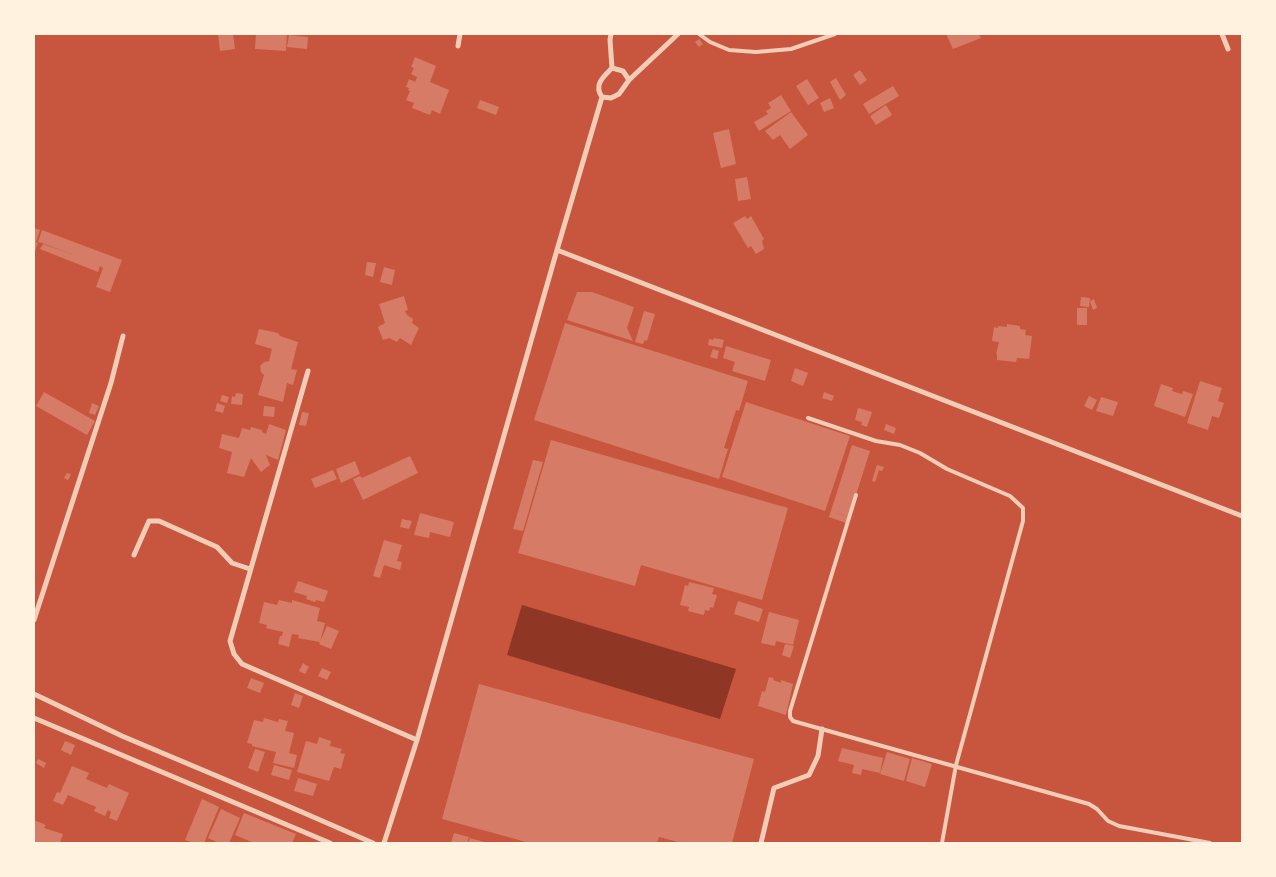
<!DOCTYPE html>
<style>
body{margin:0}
#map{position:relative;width:1276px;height:877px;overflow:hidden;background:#c8553d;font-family:"Work Sans",sans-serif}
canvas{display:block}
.frame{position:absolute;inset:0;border:35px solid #fff3e0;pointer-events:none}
</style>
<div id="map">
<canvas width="1276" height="877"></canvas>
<div class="frame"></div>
</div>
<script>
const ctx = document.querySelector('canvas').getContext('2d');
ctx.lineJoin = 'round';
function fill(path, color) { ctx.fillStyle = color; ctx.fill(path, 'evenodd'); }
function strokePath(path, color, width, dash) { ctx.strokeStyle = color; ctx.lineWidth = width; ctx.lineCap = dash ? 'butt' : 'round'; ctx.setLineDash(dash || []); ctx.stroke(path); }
fill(new Path2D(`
 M522 605 736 669 720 719 507 655Z`), '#8f3625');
fill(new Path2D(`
 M218 34H233L235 49 220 51Z
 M256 34H287L286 51 255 49Z
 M946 34H979L981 38 953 49Z
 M289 35 308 37 307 49 287 47Z
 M699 39 703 44 699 47 695 42Z
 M415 57 436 66 430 82 449 90 440 114 432 110 430 115 412 108 414 103 406 100 410 91 408 90 409 88 406 87 409 79 415 82 417 77 411 74 414 68 411 67Z
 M860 70 867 80 860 85 853 75Z
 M836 78 846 95 840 100 830 82Z
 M807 79 819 98 808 105 796 86Z
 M893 86 899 96 869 114 863 104Z
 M781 95 791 111 759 131 754 122 768 114 766 111 771 108 768 103Z
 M830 98 834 108 824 112 820 103Z
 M480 100 499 107 496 115 477 108Z
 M886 105 892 115 876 125 870 116Z
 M791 112 808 135 790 149 780 135 773 140 765 131Z
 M729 129 736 164 721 168 713 133Z
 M747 177 751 199 738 201 735 179Z
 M745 216 747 219 751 216 764 239 762 241 764 249 756 254 751 246 748 248 733 223Z
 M34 228 40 230 36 242 38 243 34 254Z
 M42 230 122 260 110 292 96 287 103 268 100 266 98 272 40 249 43 244 77 256 42 243 38 242Z
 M367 262 376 263 373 277 365 275Z
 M384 267 395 270 392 285 380 282Z
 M577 292H592L634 307 627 328 633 341 567 320Z
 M404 296 408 310 405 311 407 315 413 319 412 323 419 328 411 345 400 338 397 342 389 338 383 340 378 327 385 323 379 304Z
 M1081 297 1090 298 1089 307 1080 306Z
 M1094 299 1097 308 1093 310 1090 301Z
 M1077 308H1087V325H1077Z
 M644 311 655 314 647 341 645 340 643 344 635 342Z
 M565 323 748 381 739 411 736 410 724 448 728 449 719 479 534 420Z
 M1007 324 1020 326V329L1026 330 1025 335 1032 336 1029 359 1017 358 1016 362 997 360V354H996L999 342 992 341 994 327 998 328V326L1007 327Z
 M259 329 278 333 280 336 298 342 291 369 297 370 293 385 287 383 283 402 258 395 264 375 261 372 260 366 264 362 269 361 272 349 255 344Z
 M714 338 724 340 722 348 708 345 709 339 713 340Z
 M726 346 771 360 765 381 732 371 735 362 723 358Z
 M713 349 719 351 717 359 710 357Z
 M795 368 808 373 803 386 791 381Z
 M1200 381 1222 388 1218 401 1224 403 1219 418 1212 416 1208 430 1187 423Z
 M1161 384 1173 388 1172 391 1182 394 1183 391 1193 394 1185 417 1154 406Z
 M44 392 95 421 87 435 36 406Z
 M824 392 834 396 832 401 822 398Z
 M236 393 243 394 242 405 231 404 232 396 235 397Z
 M222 395 229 397 227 403 220 401Z
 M1089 396 1097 400 1092 410 1084 406Z
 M1101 397 1118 402 1113 416 1096 411Z
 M746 402 850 436 825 511 722 477Z
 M92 403 99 406 95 415 89 413Z
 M217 403 225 406 223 413 215 411Z
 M264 406 275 407 274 417 263 416Z
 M858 408 872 412 867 427 861 425 862 422 855 420Z
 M302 412 309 413 306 426 299 425Z
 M269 424 286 430 278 460 266 455 270 465 261 472 251 458 244 477 227 473 232 452 219 448 222 434 239 438 242 428 250 430 251 427 262 430V432L266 434Z
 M886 424 896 428 894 434 884 430Z
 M551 440 788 508 762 600 641 565 635 586 518 553Z
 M852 445 870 451 849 517 833 512 848 517 846 523 829 517Z
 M410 456 418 473 363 500 353 479 360 476 362 478Z
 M533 460 543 462 523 531 513 529Z
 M355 461 360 474 341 483 336 469Z
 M877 465 884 467 882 471 879 470 875 482 872 481Z
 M333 470 337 479 315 488 311 479Z
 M67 473 71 474 68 480 64 478Z
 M420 513 454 522 450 537 430 532 429 538 414 535Z
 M402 519 412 521 409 529 400 527Z
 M384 540 402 545 397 561 402 562 400 570 384 565 380 578 373 576Z
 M298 581 328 591 324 602 316 600 315 602 306 599 307 596 294 592Z
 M689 582 714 588 712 594 717 595 713 608 710 607 709 611 705 610 704 615 688 611 689 607 680 605 685 585 688 586Z
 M279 600 292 603V600L320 608 317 621 325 623 320 642 298 638 299 635 292 634 289 647 278 644 280 636H282L283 632 266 628 267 625 259 623 264 602 277 605Z
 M738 601 763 609 759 622 734 614Z
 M769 612 799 620 793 645 776 641 775 646 761 643Z
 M327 626 339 631 331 649 319 644Z
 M785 644 794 646 790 658 782 655Z
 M303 663 309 667 305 674 299 671Z
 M322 668 331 672 327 680 318 676Z
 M769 677 774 678 773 680 781 683V680L793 684 786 715 758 706 762 691 765 692Z
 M251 678 264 683 260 693 247 688Z
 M479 684 754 759 732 843H682L659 837 657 843H530L442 819Z
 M295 693 303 696 299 708 291 705Z
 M264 718 278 722 279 719 288 721 285 731 294 733 289 753 297 755 294 768 273 763 276 752 252 746V744L247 743 254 720 263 722Z
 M319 737 331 741 330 746 342 749 340 753 345 754 341 769 334 767 329 781 297 772 306 741 317 744Z
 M65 741 75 745 71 755 61 750Z
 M842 748 883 758 880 773 862 769 861 775 852 773 854 765 838 761Z
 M255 749 265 752 258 772 248 768Z
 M887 752 910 759 904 781 880 774Z
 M912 758 932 764 925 787 906 781Z
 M38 759 46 763 44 768 36 763Z
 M274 765 292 770 289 780 271 775Z
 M72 766 89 773 86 779 107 788 109 784 129 793 117 821 109 818 111 812 108 810 105 816 94 811 96 807 68 795 63 805 53 801 57 792 60 793Z
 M298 778 317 784 313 796 294 791Z
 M202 799 219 807 204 843H194L185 840Z
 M221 809 240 818 229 843H219L208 838Z
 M244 813 296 834 292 843H254L235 835Z
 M34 820 46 825 44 828 63 834 60 843H34Z
 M454 833 469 837 467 843H451Z
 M470 838 484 842 483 843H468Z`), '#d67c66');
strokePath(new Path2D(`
 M699 34 710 42 729 50 756 52 791 49 835 34
 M808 418 876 441 900 445 920 453 947 469 1010 496 1023 508V521L956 765 942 843
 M856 495 790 711V717L793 721 1089 804 1097 809 1108 821 1119 826 1210 843`), '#f1ccb7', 4);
strokePath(new Path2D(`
 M611 34 610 40 612 68
 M1222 34 1228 49
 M458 46 460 34
 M602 97 611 98 619 94 629 80 678 34
 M602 97C593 85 604 76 612 68L623 71 629 80
 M557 250 1242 516
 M308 371 230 641 234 654 242 664 417 740
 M134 555 149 521H159L217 547 232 563 250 569
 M34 620 111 383 123 336
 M34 694 122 736 288 806 373 843
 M34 718 330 843
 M384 843 417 740 557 250 602 97
 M761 843 774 788 809 775 818 756 822 729`), '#f1ccb7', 5);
</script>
